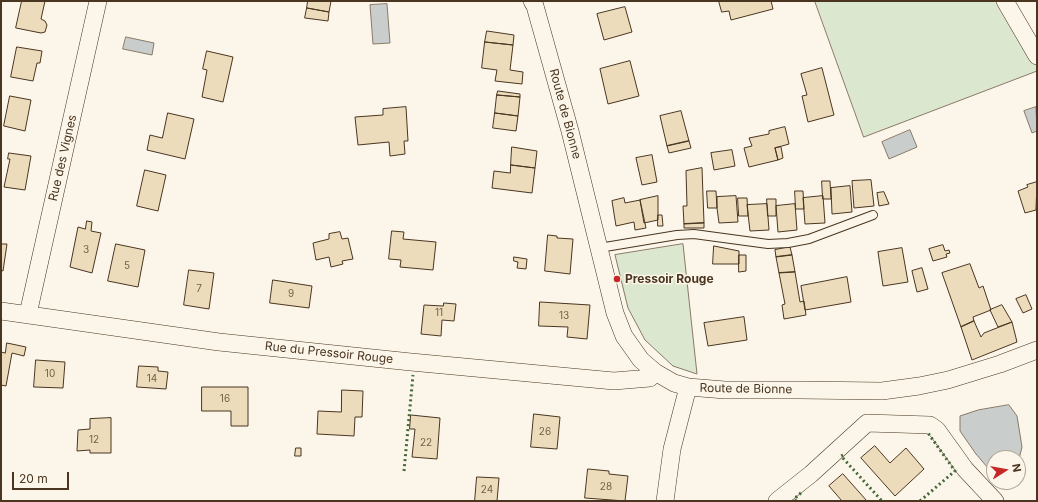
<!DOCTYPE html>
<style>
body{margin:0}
#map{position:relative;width:1038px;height:502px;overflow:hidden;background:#fbf6e9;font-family:Inter,sans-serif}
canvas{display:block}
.frame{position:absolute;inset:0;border:2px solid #4a3520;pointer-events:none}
.north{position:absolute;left:986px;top:450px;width:40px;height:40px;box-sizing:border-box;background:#fbf6e9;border:1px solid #b4a999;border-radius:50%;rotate:79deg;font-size:11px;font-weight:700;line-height:16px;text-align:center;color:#4a3520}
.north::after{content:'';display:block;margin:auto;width:14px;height:18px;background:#c62828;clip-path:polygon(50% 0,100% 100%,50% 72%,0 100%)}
.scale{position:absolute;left:12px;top:472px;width:57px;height:18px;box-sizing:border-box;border:2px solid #4a3520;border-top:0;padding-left:5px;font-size:12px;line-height:14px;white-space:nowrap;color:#4a3520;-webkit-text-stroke:3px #fbf6e9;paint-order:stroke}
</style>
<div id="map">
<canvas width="1038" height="502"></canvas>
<div class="frame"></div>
<div class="north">N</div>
<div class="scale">20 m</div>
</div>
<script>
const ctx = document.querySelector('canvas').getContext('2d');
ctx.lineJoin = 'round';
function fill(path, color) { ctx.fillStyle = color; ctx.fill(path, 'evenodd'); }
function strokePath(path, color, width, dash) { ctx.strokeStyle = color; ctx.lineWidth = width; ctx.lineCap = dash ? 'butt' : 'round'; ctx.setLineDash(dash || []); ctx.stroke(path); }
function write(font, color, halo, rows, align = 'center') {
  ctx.font = font + ' Inter,sans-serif'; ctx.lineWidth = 3; ctx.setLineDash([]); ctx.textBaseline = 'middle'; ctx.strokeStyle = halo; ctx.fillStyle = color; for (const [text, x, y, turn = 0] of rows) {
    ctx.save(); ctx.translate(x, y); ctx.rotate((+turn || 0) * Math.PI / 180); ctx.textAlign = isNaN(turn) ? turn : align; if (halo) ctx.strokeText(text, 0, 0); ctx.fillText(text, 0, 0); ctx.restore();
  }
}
const green = new Path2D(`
 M815 1H1002L1037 62V71L864 137Z
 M683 244 697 374 673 366 645 340 628 308 615 255Z`);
fill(green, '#dce7d0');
strokePath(green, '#887966', 1);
const water = new Path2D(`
 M387 4 390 43 373 44 370 5Z
 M126 37 154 43 152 55 123 49Z
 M1036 107 1037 131 1032 133 1024 111Z
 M910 130 917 147 889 159 882 142Z
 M1009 405 1017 416 1022 447 1018 463V458H994V475L976 454 960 431V416L978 410Z`);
fill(water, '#c9cecd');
strokePath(water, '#887966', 1);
const building = new Path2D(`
 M22 1H45L41 19 45 21 47 25 45 32 41 33 16 28Z
 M308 1H331L329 12 307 8Z
 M719 1H771L773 9 731 20 729 11 722 12Z
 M625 7 632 32 604 40 597 14Z
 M307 8 329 12 328 21 305 18Z
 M487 31 514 35 513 45 485 42Z
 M485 42 513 45 510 70 523 72 522 84 495 81 497 70 482 68Z
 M17 47 42 51 40 63H37L33 81 11 77Z
 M207 51 233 57 223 102 202 97 207 70 203 69Z
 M630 61 639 96 608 104 600 69Z
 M822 68 834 115 808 122 802 96 807 95 801 74Z
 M498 91 520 94V97L497 95Z
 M497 95 520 97 518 116 495 113Z
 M10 96 31 100 25 131 4 126Z
 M406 107 408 141H404L405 154 390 156 389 142 358 145 355 117 383 115V109Z
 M681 111 689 141 667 146 660 116Z
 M168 113 194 119 185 159 147 150 150 135 162 138Z
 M495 113 518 116 516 131 493 128Z
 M785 127 789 144 775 148 778 160 749 167 744 148 752 146 749 138 769 134V131Z
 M689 141 691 148 669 153 667 146Z
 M512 147 537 151 535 168 511 165Z
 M781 147 783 158 778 160 775 148Z
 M732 150 735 166 714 170 711 153Z
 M9 153 31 156 25 190 4 187 10 159H8Z
 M652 155 657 182 642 185 636 158Z
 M511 165 535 168 532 193 492 188 494 171 510 173Z
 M702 168 704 223 684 224 683 206H687L686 171Z
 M145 170 166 175 158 211 137 206Z
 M871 180 874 206 854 208 852 181Z
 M822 181H830L831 199H823Z
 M1037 182 1036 210 1025 213 1018 191 1028 187 1027 185Z
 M850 186 852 212 832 214 831 188Z
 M707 191H716L717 208H708Z
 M795 191H803L804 209H796Z
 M884 192 889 204 879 206 877 193Z
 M658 196V220L644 223 640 200Z
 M736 196 738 222 719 223 717 208V197Z
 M823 196 825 223 805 224 803 198Z
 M624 198 625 203 640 200 646 228 635 230 634 222 616 226 612 201Z
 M738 198H747L748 216H739Z
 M767 199H776V216H768Z
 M767 204 769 230 750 231 747 205Z
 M795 204 797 230 778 232 776 206Z
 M658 215H662L663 226H658Z
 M87 221 92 222 91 231 101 233 92 273 70 267 78 227 85 229Z
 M704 223V228H684V224Z
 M392 231 404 232 403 239 436 242 433 270 400 267 401 260 389 259Z
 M340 232 342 239 348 238 353 259 342 261 343 264 331 267 329 257 316 260 313 243 329 239V234Z
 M548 235 557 236V238L573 239 570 274 545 271Z
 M1 244H7L3 271 1 270Z
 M116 244 145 250 138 287 108 281Z
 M943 245 945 251 949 250 950 253 946 254 947 257 933 261 929 249Z
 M714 246 739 251V264H713Z
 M790 247 792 255 776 257 775 250Z
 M902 248 908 282 883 286 878 252Z
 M739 255H746V271L739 272Z
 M792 255 795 272 779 273 776 257Z
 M514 257 527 259 526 269 517 268 518 262 514 261Z
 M970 264 979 288 983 286 991 310 973 317 974 321 961 327 942 273Z
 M922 268 928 289 917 292 912 271Z
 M189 270 214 273 209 309 184 305Z
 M795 272 800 302 804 301 806 315 784 319 782 305 785 304 779 273Z
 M847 277 851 302 805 310 801 286Z
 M273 280 312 286 309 308 270 303Z
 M1026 295 1032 309 1023 313 1016 299Z
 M540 302 590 305 587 339 567 337 568 327 539 326Z
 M444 303 456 304 454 321 442 320 441 336 421 334 424 305 443 306Z
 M1002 305 1012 322 998 327 990 310Z
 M744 317 747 340 708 346 704 323Z
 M974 321 981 337 984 333 1012 322 1017 342 972 360 961 327Z
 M7 343 26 347 24 356 12 353 6 386 1 385V352L5 353Z
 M36 360 65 362 63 388 34 387Z
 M139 366 158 367V371L168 372 166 389 137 387Z
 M202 387H248V426H231V411H202Z
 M342 390 363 391 362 417H355L354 436 317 434 318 411 341 412Z
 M534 414 560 417 557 449 531 447Z
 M411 415 440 418 437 459 412 457 415 429H410Z
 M111 418V453H90V450L77 451 78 430 90 429V419Z
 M875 446 890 463 906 448 924 469 895 496 861 458Z
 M296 448H301V456H295Z
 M588 469 609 471V474L628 476 625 501 585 498Z
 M843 474 867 501H842L829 486Z
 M477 477 499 478 497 501H475Z`);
fill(building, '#ecdcbc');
strokePath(building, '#4a3520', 1);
const lane = new Path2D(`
 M599 248 677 235 694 234 768 244 788 243 809 239 873 215`);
const street = new Path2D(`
 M532 1 535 6 570 131 615 313 624 336 641 360 655 372 674 383 688 387 725 390H800L882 391 919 386 948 380 1000 364 1037 350
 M1005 1 1037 56
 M1 311 219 342 411 362 614 381 650 378 655 372
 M28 314 98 1
 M665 501 672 449 688 387
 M777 501 811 474 867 423 930 425 937 430 965 469 995 501`);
strokePath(lane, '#4a3520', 10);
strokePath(street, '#4a3520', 18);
strokePath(lane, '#fbf6e9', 8);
strokePath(street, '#fbf6e9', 17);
strokePath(new Path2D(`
 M843 455 841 456 882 501
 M404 471 413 375
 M796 501 794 499 802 492
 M920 501 955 471 928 433`), '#436837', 3, [2, 3]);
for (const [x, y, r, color] of [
 [617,279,4,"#c62828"]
]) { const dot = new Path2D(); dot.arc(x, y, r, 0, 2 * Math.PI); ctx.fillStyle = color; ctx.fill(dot); strokePath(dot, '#fbf6e9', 1.5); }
write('10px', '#725f47', null, [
 ["3",86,250],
 ["5",127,266],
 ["7",199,289],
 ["9",291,294],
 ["11",439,313],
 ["13",564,316],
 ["10",50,374],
 ["14",152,379],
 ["16",225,399],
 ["26",545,432],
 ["12",94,440],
 ["22",426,443],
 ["28",606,487],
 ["24",487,490]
]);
write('12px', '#4a3520', '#fbf6e9', [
 ["Route de Bionne",565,114,75],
 ["Rue des Vignes",63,158,-77],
 ["Rue du Pressoir Rouge",329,353,6],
 ["Route de Bionne",746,389,1]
]);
write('bold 12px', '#4a3520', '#fbf6e9', [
 ["Pressoir Rouge",625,279]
], 'left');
</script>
